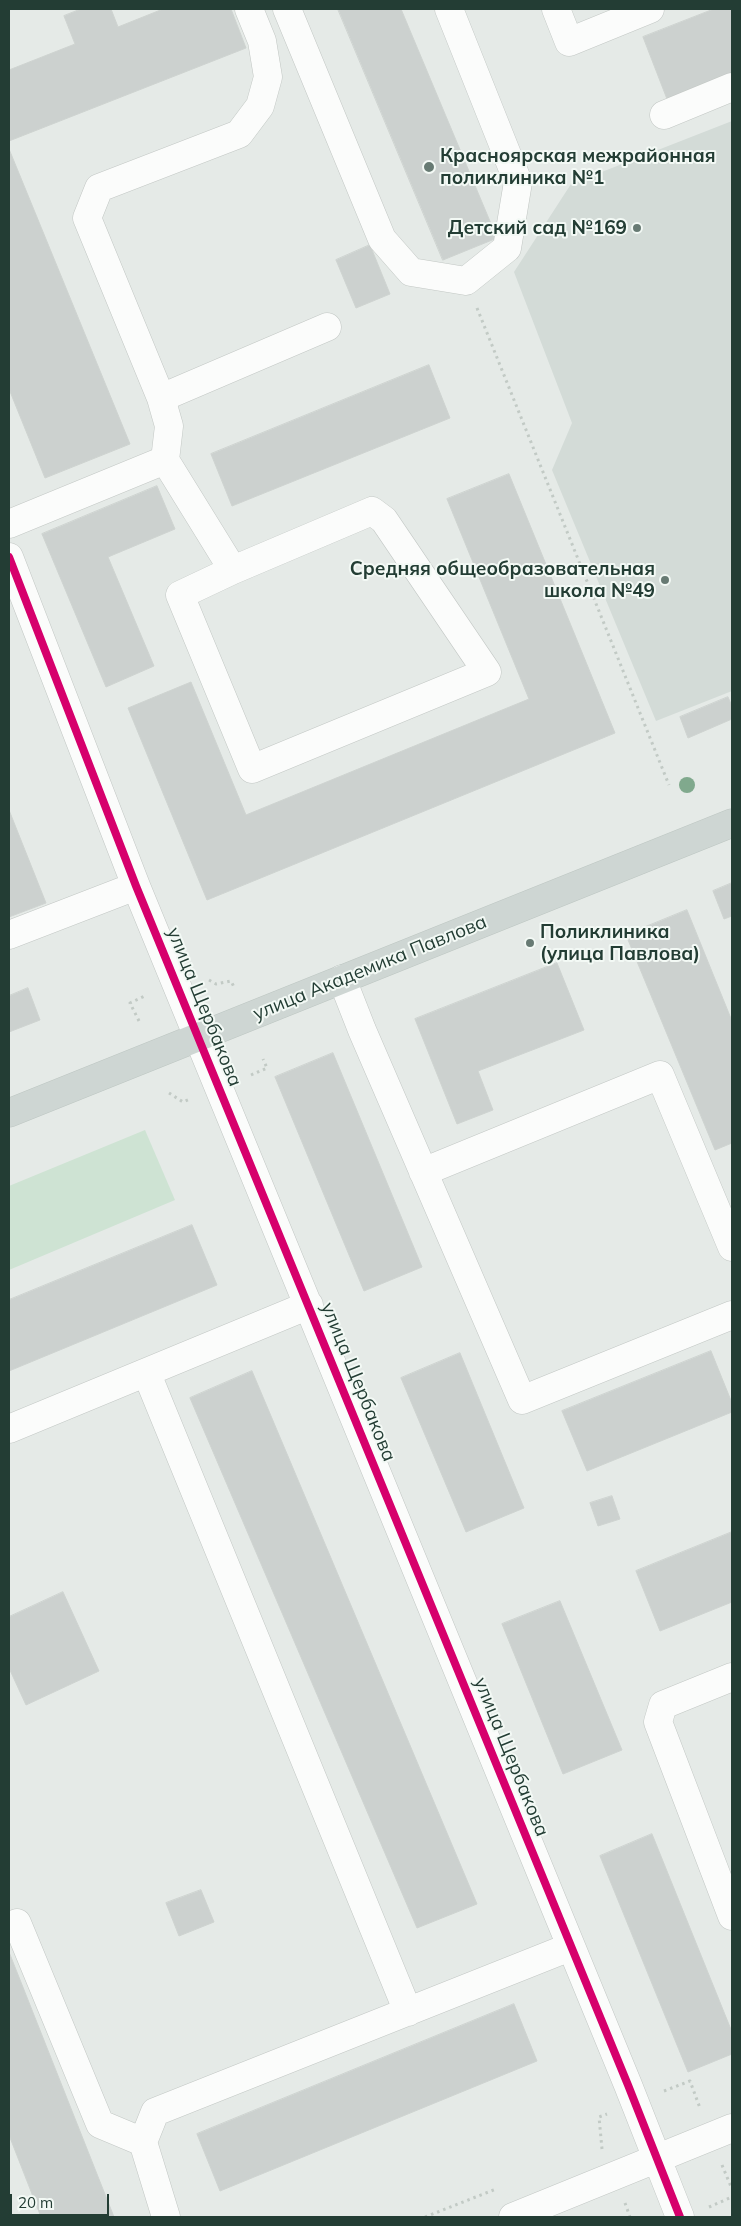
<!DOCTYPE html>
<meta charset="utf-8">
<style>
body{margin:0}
#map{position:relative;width:741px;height:2226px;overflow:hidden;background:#e5eae7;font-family:Mulish,sans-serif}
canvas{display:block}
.frame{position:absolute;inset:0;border:10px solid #233d34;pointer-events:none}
.scale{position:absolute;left:10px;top:2194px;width:99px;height:22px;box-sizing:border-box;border:2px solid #233d34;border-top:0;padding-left:6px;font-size:15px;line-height:18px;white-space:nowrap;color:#233d34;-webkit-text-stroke:4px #f3f9f5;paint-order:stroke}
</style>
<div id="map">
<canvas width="741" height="2226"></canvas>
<div class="frame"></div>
<div class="scale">20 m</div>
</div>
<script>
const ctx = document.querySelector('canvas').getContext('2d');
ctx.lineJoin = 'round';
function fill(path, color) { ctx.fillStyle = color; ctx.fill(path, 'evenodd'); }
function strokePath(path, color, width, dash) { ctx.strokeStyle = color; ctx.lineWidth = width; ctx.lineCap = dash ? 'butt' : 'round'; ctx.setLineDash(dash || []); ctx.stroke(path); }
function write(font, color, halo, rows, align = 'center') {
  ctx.font = font + ' Mulish,sans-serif'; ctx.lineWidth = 4; ctx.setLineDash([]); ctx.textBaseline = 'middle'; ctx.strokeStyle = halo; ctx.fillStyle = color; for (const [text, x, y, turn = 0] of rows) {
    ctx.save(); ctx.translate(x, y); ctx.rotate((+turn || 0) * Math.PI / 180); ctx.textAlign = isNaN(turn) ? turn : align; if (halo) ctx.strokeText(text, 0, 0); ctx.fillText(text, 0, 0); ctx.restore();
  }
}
fill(new Path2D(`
 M732 121V691L656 721 552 470 572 423 514 272 571 184Z`), '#d3dbd7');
fill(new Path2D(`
 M145 1130 175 1200 9 1270V1186Z`), '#cee3d3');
const building = new Path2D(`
 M81 9H111L118 27 163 9H231L246 48 9 141V70L75 44 64 16Z
 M338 9H401L497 238 443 260Z
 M714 9H732V73L667 99 643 37Z
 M9 149 130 444 45 478 9 389Z
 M370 245 390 294 356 308 336 260Z
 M429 365 450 418 232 506 211 454Z
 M509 474 615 733 207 900 128 708 191 682 246 815 529 699 447 499Z
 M157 486 175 529 108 557 154 666 106 687 42 534Z
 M728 697 732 706V719L688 738 680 717Z
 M9 810 46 903 9 917Z
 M732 883V916L724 919 713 891Z
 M687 910 732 1021V1143L715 1150 626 935Z
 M557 963 584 1030 478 1071 493 1110 457 1124 415 1019Z
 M28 988 40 1020 9 1032V996Z
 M333 1053 422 1267 364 1291 275 1077Z
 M192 1225 217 1285 9 1371V1300Z
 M711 1351 732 1403V1412L587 1471 562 1411Z
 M460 1353 524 1508 466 1532 401 1378Z
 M252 1371 477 1904 417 1928 190 1398Z
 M612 1496 620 1519 598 1526 590 1503Z
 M732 1532V1602L660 1631 636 1571Z
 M63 1592 99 1671 26 1705 9 1668V1617Z
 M560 1601 622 1750 563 1774 502 1624Z
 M652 1834 732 2032V2054L688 2072 600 1856Z
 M201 1890 214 1922 179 1936 166 1903Z
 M9 1952 114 2217H41L9 2135Z
 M514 2004 537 2061 220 2191 197 2134Z`);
fill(building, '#ccd1cf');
strokePath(building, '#ced3d0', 1);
const minor = new Path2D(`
 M287 9 382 239 411 272 466 281 507 248 518 182 449 9
 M556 9 569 42 650 9
 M664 115 732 87
 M161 398 327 327
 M9 524 165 460
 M9 557 136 886 628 2085 680 2217
 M233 570 372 511 384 520 487 672 252 769 180 595 233 570 165 460 169 426 161 398 87 218 99 188 239 134 260 106 268 77 262 41 249 9
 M9 935 136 886
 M342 979 362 1030 522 1400 732 1315
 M423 1172 660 1075 732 1247
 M147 1374 408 2012
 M9 1429 309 1305
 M732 1677 663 1705 658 1722 732 1916
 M9 1926 17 1923 100 2124 143 2142 166 2217
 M143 2142 155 2112 570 1947
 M513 2217 732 2128`);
const major = new Path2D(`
 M9 1113 732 823`);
strokePath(minor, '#c2c7c4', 29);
strokePath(major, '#bdc6c2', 29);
strokePath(new Path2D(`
 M477 308 669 785
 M209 980 216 984 231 981 234 987
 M139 1021 130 1003 147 995
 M251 1075 267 1068 263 1059
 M169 1093 183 1102 190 1099
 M664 2091 690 2081 700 2108
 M602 2149 599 2117 607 2114
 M722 2165 732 2189
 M625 2203 630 2217
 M709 2207 732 2197
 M425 2217 496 2189`), '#c2cac5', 3, [2.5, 4]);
strokePath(minor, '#fbfcfb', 28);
strokePath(major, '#ced6d3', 28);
strokePath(new Path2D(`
 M9 557 136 886 628 2085 680 2217`), '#d6006c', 8);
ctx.fillStyle = '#80a98d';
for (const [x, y] of [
 [687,785]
]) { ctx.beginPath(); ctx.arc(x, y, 8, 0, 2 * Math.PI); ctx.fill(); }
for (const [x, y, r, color] of [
 [429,167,6,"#677a73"],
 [637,228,5,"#677a73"],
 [665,580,5,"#677a73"],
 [530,943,5,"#677a73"]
]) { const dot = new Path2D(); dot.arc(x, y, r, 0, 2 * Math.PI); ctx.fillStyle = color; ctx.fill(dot); strokePath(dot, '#f3f9f5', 2); }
write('bold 19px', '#233d34', '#f3f9f5', [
 ["Красноярская межрайонная",440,156],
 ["поликлиника №1",440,178],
 ["Детский сад №169",627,228,"right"],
 ["Средняя общеобразовательная",655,569,"right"],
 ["школа №49",655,591,"right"],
 ["Поликлиника",540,932],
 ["(улица Павлова)",540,954]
], 'left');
write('19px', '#233d34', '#f3f9f5', [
 ["улица Академика Павлова",370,968,-22],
 ["улица Щербакова",204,1007,68],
 ["улица Щербакова",358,1382,68],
 ["улица Щербакова",511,1757,68]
]);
</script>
